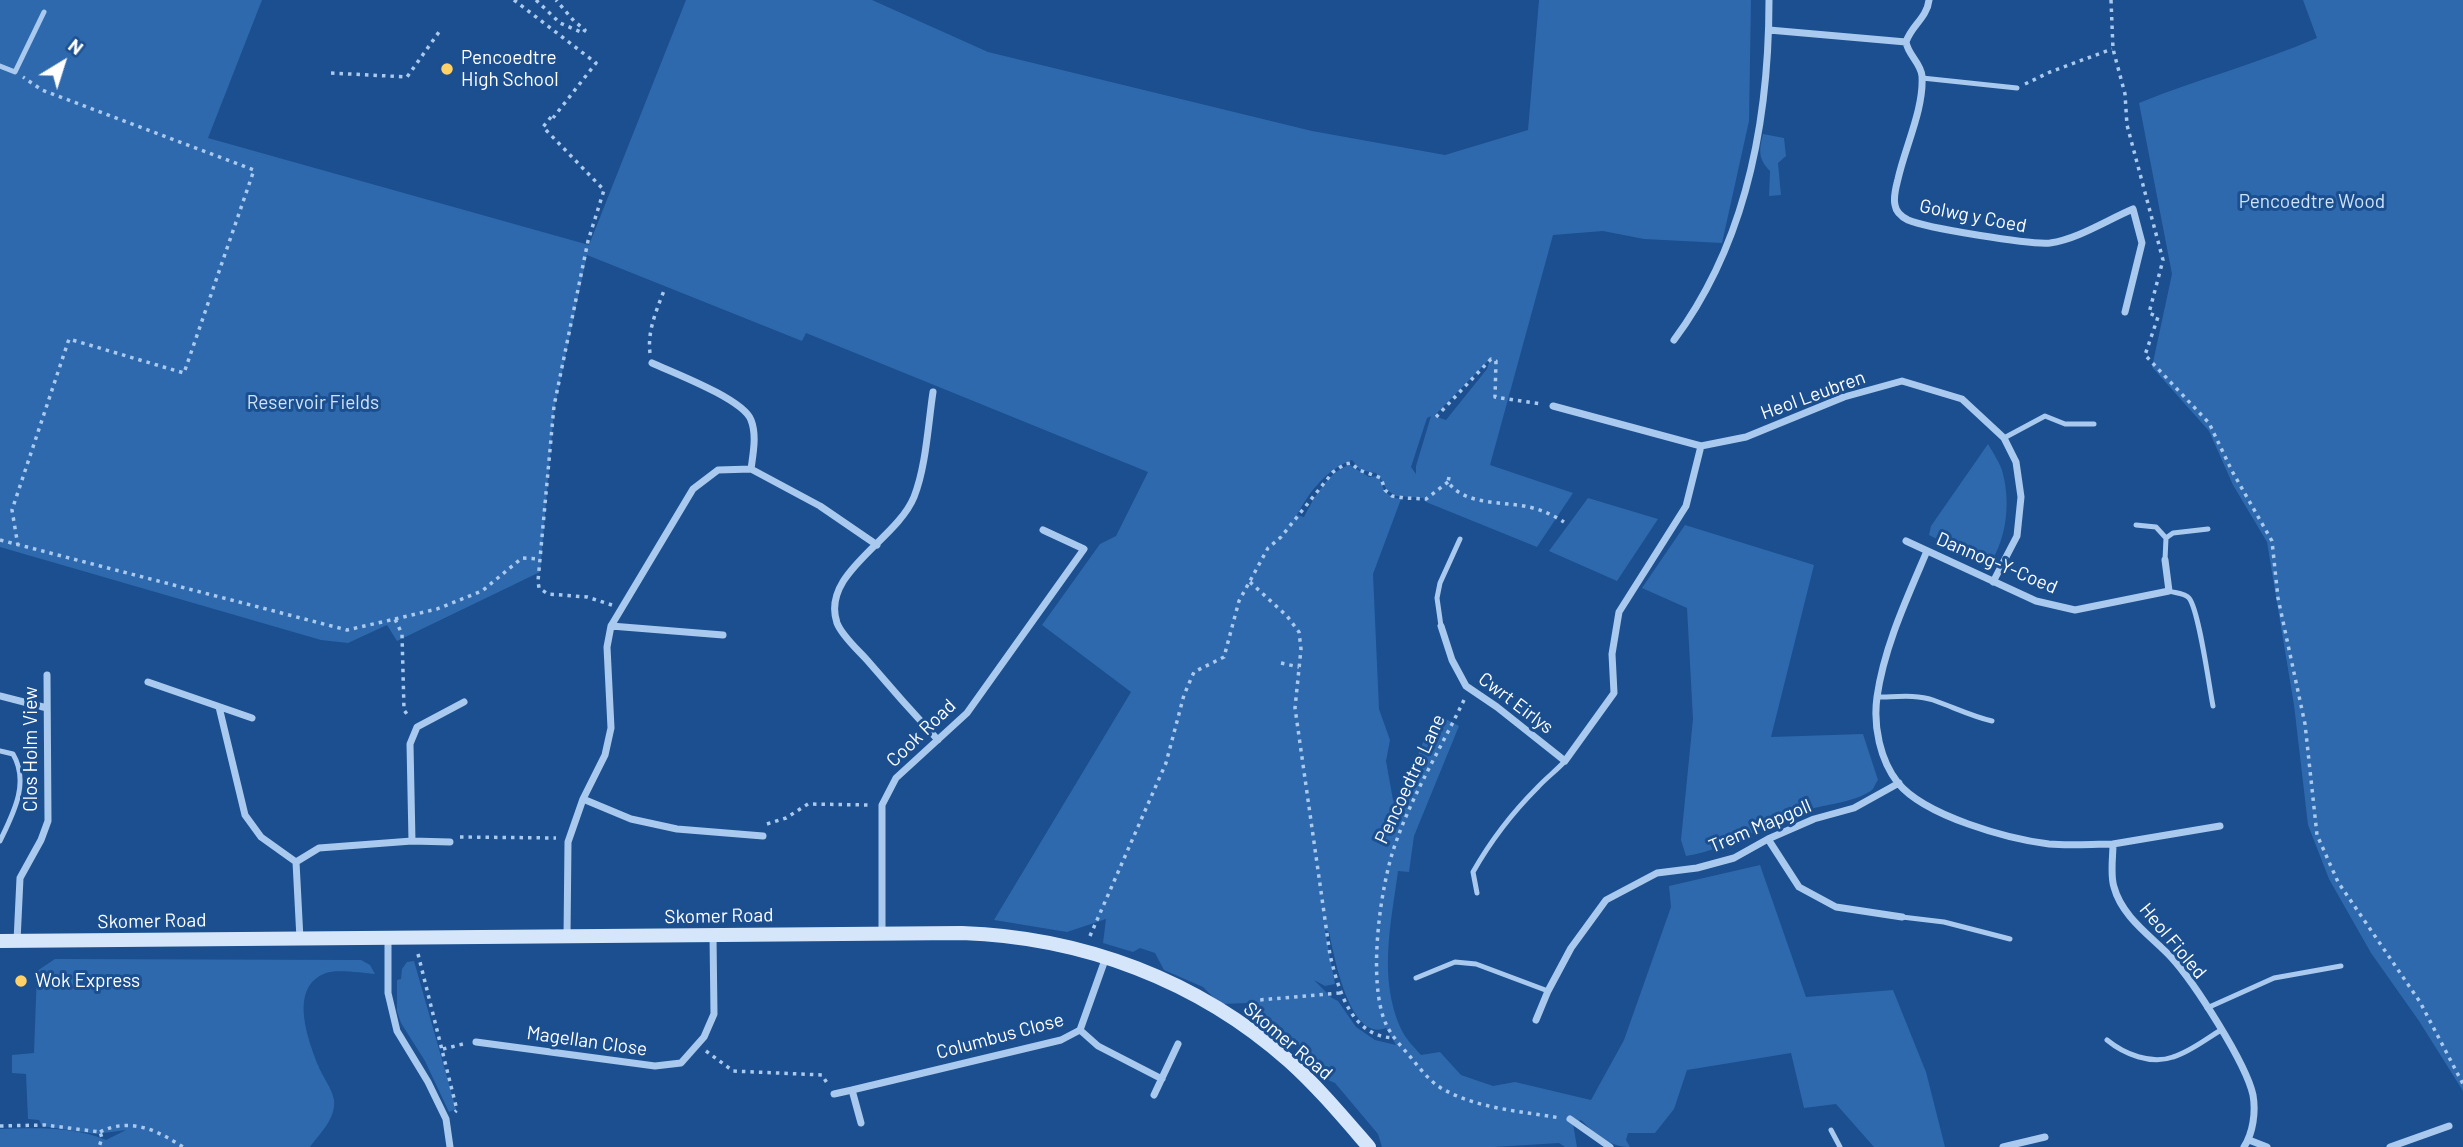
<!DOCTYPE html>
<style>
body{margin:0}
#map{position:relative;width:2463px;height:1147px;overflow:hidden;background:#1b4f8f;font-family:Barlow,sans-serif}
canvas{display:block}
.north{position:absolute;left:28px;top:28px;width:70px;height:70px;-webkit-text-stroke:5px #1b4f8f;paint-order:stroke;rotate:38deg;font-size:19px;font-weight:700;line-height:28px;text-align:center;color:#fff}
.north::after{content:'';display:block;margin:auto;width:24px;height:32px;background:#fff;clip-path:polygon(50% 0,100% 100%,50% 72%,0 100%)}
</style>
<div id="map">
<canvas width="2463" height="1147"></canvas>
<div class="north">N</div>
</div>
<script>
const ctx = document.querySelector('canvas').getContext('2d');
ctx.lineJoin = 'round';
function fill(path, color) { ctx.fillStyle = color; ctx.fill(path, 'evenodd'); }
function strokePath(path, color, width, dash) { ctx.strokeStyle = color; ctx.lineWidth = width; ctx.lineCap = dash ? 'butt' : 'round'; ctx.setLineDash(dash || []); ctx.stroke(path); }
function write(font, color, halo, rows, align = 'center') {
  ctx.font = font + ' Barlow,sans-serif'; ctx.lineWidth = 6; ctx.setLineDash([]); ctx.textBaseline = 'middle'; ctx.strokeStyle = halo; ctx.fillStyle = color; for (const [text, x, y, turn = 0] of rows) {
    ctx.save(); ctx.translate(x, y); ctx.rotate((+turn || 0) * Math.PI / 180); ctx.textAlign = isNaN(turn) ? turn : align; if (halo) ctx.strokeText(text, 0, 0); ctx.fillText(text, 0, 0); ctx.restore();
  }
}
fill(new Path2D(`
 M0 0H262L208 138 589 245 686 0H872L988 52 1312 131 1445 155 1528 130 1539 0H1751L1749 121 1722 243 1644 239 1603 231 1553 235 1490 465 1573 493 1537 547 1426 502 1423 498 1396 496 1387 490 1379 476C1383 490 1386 497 1401 499L1373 574 1379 709 1390 740 1386 761 1393 800 1399 802 1428 730 1440 716 1459 726 1414 836 1409 872 1398 871C1391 924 1378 978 1401 1029 1405 1038 1414 1047 1421 1055L1440 1052 1461 1075 1493 1086 1515 1082 1591 1100 1624 1040 1671 907 1669 886 1760 865 1806 997 1893 990 1926 1072 1945 1147H1874L1836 1104 1804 1108 1791 1053 1687 1070 1674 1109 1655 1133H1628L1626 1140 1630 1147C1609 1147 1595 1134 1581 1120L1573 1124 1577 1147H1565L1559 1143 1494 1147H1382L1378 1134 1335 1083 1317 1075 1314 1055 1282 1040 1271 1024 1257 1018 1248 1003 1220 1004 1203 987 1164 970 1155 953 1140 948 1133 952 1103 943 1106 919 1067 932 994 920 1131 692 1042 625 1100 544 1116 536 1148 472 806 333 802 341 587 255 554 410 540 572 397 641 387 625 348 643 321 640 0 547ZM1490 359 1487 369 1446 420 1434 416ZM1431 416 1416 466V474L1411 467 1427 418ZM1352 460 1360 470 1376 473 1378 476 1369 477 1350 465C1328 471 1314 498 1304 517L1297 515C1309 492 1327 469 1352 460ZM1325 930 1329 932C1334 956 1350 1043 1386 1028L1396 1045 1375 1040 1356 1027 1338 1001 1332 998 1314 980 1325 986 1335 984Z
 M2303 0H2463V1091L2419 1021 2371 953 2329 879 2308 825 2294 705 2267 542 2233 485 2209 431 2152 367 2172 274 2139 103C2198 79 2259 63 2317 38Z
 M1763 134 1784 138 1786 156 1778 163 1781 195 1769 196 1770 171C1758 159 1759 150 1763 134Z
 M1988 444C1993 453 2001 464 2003 474 2010 502 2007 532 1994 557 1970 560 1949 545 1929 535L1931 526Z
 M1588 498 1658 519 1617 581 1549 551Z
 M1685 525 1814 565 1771 737 1863 734 1878 780C1877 781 1873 789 1873 789 1860 801 1828 804 1811 809 1768 821 1731 849 1686 856L1681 840 1693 719 1687 608 1642 588Z
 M55 959 361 960 370 965 375 974C363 973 336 969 326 973 288 987 308 1039 318 1065 322 1076 332 1088 334 1100 336 1119 320 1133 310 1147H0V1129C34 1128 73 1126 106 1140L126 1130 96 1134 42 1126 39 1120 28 1119 26 1074 12 1073V1055L34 1053 37 971Z
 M414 961 456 1109 449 1112 425 1061 401 1023 397 1011V980L401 979 402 969 407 962Z`), '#2e69ad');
strokePath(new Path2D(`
 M514 0 596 63 553 118
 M536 0 560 23 583 33 585 30 574 21 556 0
 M2111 0 2113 49 2125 94 2127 125 2163 260 2149 313 2158 317 2145 355 2209 423 2232 471 2272 541 2278 598 2305 724 2317 835 2338 882 2420 1002 2463 1084
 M331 73 407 77 439 32
 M2025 84 2050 72 2112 49
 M551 117 543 127 604 190 588 241 554 406 538 581 539 588 548 594 587 597 612 605
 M650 353C647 331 657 309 665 288
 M1436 417 1491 359 1496 361 1495 397 1541 404
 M1449 477 1448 482C1465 506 1503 501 1529 507 1542 510 1553 515 1564 522
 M0 540 347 630 395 619 402 634 404 710 409 717
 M18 546 12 510 69 339 184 373 254 170 42 90 23 77
 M1250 582 1287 616 1299 632 1301 649 1295 708 1330 955C1339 991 1351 1037 1395 1038
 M395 619 437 609 482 591 522 558 540 559
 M1281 663 1299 667
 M1464 700C1441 748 1412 795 1395 845 1380 887 1367 983 1386 1024 1391 1035 1400 1045 1408 1054 1418 1066 1428 1080 1441 1088 1477 1109 1521 1111 1560 1118
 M767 824 786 818 808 804 870 805
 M460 837 556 838
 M1090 936 1166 763 1184 695 1194 672 1224 657 1239 601 1268 548 1281 537 1333 472 1345 464 1351 463 1359 470 1381 478 1385 490 1392 496 1404 498 1426 499 1448 482
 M418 954 457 1110 455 1112
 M1246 1009 1259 1000 1340 993
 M443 1049 463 1044
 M706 1051 733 1071 822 1075 827 1083
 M0 1126 45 1125 100 1132 102 1138 99 1147
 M100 1132C130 1117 157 1130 183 1147`), '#a9c9ee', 3.5, [3.5, 5]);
strokePath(new Path2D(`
 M0 66 15 72 44 12
 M1922 78 2017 88
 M2004 438 2045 416 2065 424H2094
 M2136 525 2156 527 2166 538
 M2165 560 2166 538 2173 533 2208 529
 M2169 591C2175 593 2185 593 2189 598 2199 610 2209 686 2213 706
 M1441 626 1437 598 1440 583 1460 539
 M1877 697C1895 697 1916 694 1933 700 1953 707 1971 716 1992 721
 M0 751 13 754C30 783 13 814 0 841
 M1477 893 1473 872C1490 842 1512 813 1537 788 1546 778 1556 771 1565 761
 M1902 917 1944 922 2010 939
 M1416 978 1455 962 1476 964 1548 991
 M2207 1008 2274 978 2341 966
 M2107 1040C2124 1054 2151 1065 2173 1057 2190 1052 2206 1039 2221 1030
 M1831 1130 1840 1147`), '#a9c9ee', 5);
strokePath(new Path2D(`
 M1769 30 1906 42C1911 26 1927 18 1929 0
 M1906 42C1908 55 1921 63 1922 76 1924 109 1905 147 1898 179 1896 187 1893 197 1895 205 1896 212 1902 217 1908 220 1926 228 2031 245 2050 243 2078 239 2107 220 2133 209L2142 243 2125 312
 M1674 340C1747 242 1769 120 1769 0
 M652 363C674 373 743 399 751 420 757 435 753 454 751 469
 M933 392C928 425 926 467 914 497 896 541 820 573 837 623 842 636 858 650 867 660 890 687 914 714 938 740
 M1553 406 1701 446 1746 437 1844 397 1902 381 1962 399 2004 438 2016 462 2021 497 2017 536 1993 582
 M1906 541 2036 601 2075 610 2169 591 2165 560
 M1927 551C1907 598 1884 647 1877 697 1873 726 1880 760 1898 783 1925 816 2008 839 2049 844 2070 846 2092 844 2113 844 2113 857 2110 875 2114 887 2122 917 2151 936 2171 957 2194 982 2246 1063 2253 1095 2256 1112 2253 1133 2244 1147
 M611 626 723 635
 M1441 626 1452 660 1466 686 1497 707 1565 761 1614 693 1612 654 1619 612 1686 506 1701 446
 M148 682 252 718
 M0 696 47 708
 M219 707 245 815 261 837 296 862 300 939
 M583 799 631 819 677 829 763 836
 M1768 839 1799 887 1836 907 1902 917
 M412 841 410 744 417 727 464 702
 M2113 844 2220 826
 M296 862 319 848 412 841 450 842
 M882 934V805L896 778 967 713 1084 549 1043 530
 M567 937 568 842 583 799 605 755 611 728 607 647 611 626 693 489 718 470 751 469 820 506 877 545
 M388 938V993L397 1031 428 1082 446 1119 450 1147
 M17 941 20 878 41 840 48 821 47 675
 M1536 1020 1548 991 1571 948 1606 900 1657 873 1697 868 1734 858 1768 839 1814 819 1854 808 1899 783
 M1080 1030 1098 1046 1162 1079
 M476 1042 655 1066 681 1063 704 1037 714 1014 713 936
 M852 1090 1061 1040 1080 1030 1106 957
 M834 1094 852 1090 861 1123
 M1154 1095 1178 1044
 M1570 1119 1610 1147
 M2249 1140 2267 1147
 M2003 1147 2045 1137
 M2390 1147 2449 1126`), '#a9c9ee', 7);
strokePath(new Path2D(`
 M0 941 962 933C1082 937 1198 980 1289 1061 1318 1087 1343 1117 1369 1147`), '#d6e6fa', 14);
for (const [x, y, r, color] of [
 [447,69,7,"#ffd166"],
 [21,981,7,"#ffd166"]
]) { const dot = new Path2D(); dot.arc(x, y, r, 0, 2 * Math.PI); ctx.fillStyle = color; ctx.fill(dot); strokePath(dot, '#1b4f8f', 2.5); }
write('19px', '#fff', '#1b4f8f', [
 ["Pencoedtre",461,58],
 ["High School",461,80],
 ["Wok Express",35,981]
], 'left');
write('19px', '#cfe3fa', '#1b4f8f', [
 ["Pencoedtre Wood",2312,202],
 ["Reservoir Fields",313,403]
]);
write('19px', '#fff', '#1b4f8f', [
 ["Golwg y Coed",1973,216,11],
 ["Heol Leubren",1813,395,-20],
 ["Dannog-Y-Coed",1997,563,23],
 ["Cwrt Eirlys",1516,703,37],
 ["Cook Road",921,733,-44],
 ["Clos Holm View",31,749,-90],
 ["Pencoedtre Lane",1410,779,-65],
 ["Trem Mapgoll",1760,826,-23],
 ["Skomer Road",719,916,-1],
 ["Skomer Road",152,921,-1],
 ["Heol Fioled",2173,941,50],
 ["Columbus Close",1000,1036,-15],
 ["Magellan Close",587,1041,8],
 ["Skomer Road",1288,1041,40]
]);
</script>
